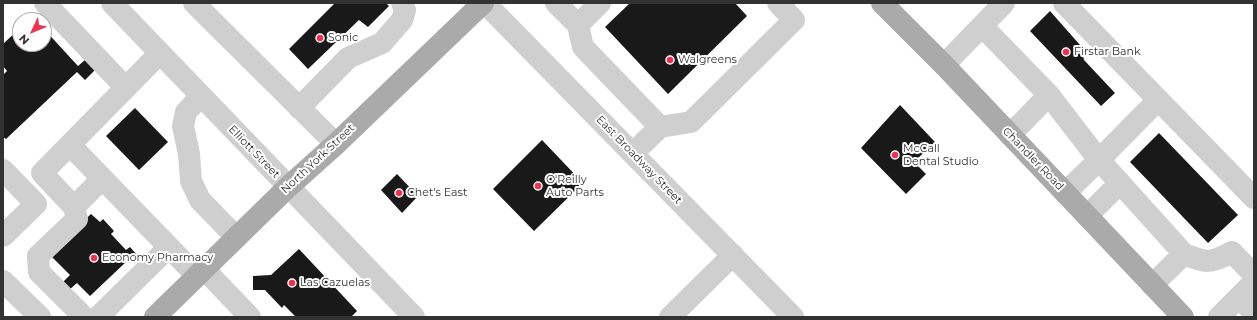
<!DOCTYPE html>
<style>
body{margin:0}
#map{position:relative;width:1257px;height:320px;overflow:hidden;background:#fff;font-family:Montserrat,sans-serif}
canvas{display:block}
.frame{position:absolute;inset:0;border:4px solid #323232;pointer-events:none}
.north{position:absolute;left:12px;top:12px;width:40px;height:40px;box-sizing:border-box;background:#fff;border:1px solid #adadad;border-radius:50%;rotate:226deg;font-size:11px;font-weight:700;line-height:16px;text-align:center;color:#323232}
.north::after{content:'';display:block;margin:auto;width:14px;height:18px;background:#e83453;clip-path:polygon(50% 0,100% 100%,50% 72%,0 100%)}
</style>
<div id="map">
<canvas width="1257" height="320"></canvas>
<div class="frame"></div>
<div class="north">N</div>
</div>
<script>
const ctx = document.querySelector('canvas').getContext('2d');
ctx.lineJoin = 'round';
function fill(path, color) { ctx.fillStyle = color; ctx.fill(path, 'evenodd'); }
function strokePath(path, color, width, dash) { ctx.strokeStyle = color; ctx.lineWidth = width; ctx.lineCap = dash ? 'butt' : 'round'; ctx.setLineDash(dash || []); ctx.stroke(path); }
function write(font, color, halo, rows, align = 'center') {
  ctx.font = font + ' Montserrat,sans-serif'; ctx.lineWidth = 4; ctx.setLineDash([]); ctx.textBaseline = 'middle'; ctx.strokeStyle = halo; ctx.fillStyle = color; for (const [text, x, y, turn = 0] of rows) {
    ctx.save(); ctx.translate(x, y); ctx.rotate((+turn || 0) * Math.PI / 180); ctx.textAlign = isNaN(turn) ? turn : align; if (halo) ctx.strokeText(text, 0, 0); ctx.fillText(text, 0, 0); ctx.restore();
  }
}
fill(new Path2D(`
 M335 3H386L389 6 368 27 359 20 308 69 289 49Z
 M630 3H735L747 16 668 94 605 27Z
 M1050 11 1080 45 1084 60 1115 93 1101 106 1030 31Z
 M20 28V44H44V29L78 66 85 60 95 70 85 80 77 72 6 139 3 137V75L7 71 3 66V44Z
 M900 105 935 142 914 162 926 174 906 194 861 148Z
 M135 108 168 142 139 170 106 136Z
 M1159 133 1238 215 1208 243 1130 162Z
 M542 140 583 183 534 231 493 189Z
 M397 174 418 196 402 213 381 190Z
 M91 214 100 222 103 219 114 231 111 234 126 250 130 247 137 255 129 263 127 261 90 296 77 283 69 290 62 283 70 275 49 254Z
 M299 249 357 311 351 317H296L284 305 282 308 265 290H253V276L271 275Z`), '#191919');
strokePath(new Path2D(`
 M45 3 126 88
 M112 3 414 317
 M194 3 336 144
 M485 3 793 317
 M556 3 578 25
 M600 3 578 25 583 47 660 127
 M1064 3 1254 198
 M982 26 1049 95 1010 135
 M944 65 1004 3
 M1049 95 1099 160 1065 193
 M201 96 186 112 183 126 189 154 191 181 200 200 236 237
 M299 108 348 58 382 43 402 20 405 10 402 3
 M70 145 197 276
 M633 153 660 127 691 122 794 20 778 3
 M3 170 36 204 3 236
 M1120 183 1184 254 1152 285
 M74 207 102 179
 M1087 216 1120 183 1099 160 1158 100
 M1184 254C1207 263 1210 264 1232 252L1254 275
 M204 269 250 317
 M3 281 40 317
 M1239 297 1254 313
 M84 317 39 272 38 256 77 219 74 207 42 173 160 53
 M98 317 169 247
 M670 317 733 255
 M1219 317 1254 282`), '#cfcfcf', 22);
strokePath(new Path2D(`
 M882 3 944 65 1183 317
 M155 317 288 187 336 144 483 3`), '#aaa', 22);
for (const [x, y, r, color] of [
 [320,38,4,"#e83453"],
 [1066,52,4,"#e83453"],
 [670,60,4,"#e83453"],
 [895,155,4,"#e83453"],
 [538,186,4,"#e83453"],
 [399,193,4,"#e83453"],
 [94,258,4,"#e83453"],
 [292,283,4,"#e83453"]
]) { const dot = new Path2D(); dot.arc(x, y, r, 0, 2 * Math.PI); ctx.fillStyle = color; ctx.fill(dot); strokePath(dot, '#fff', 1.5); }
write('11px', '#323232', '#fff', [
 ["Sonic",328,38],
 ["Firstar Bank",1074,52],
 ["Walgreens",678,60],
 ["McCall",903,149],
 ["Dental Studio",903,162],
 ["O'Reilly",546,180],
 ["Auto Parts",546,193],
 ["Chet's East",407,193],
 ["Economy Pharmacy",102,258],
 ["Las Cazuelas",300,283]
], 'left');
write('11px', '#323232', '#fff', [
 ["Elliott Street",254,152,46],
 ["North York Street",318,159,-43],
 ["Chandler Road",1033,159,46],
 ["East Broadway Street",639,160,46]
]);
</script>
